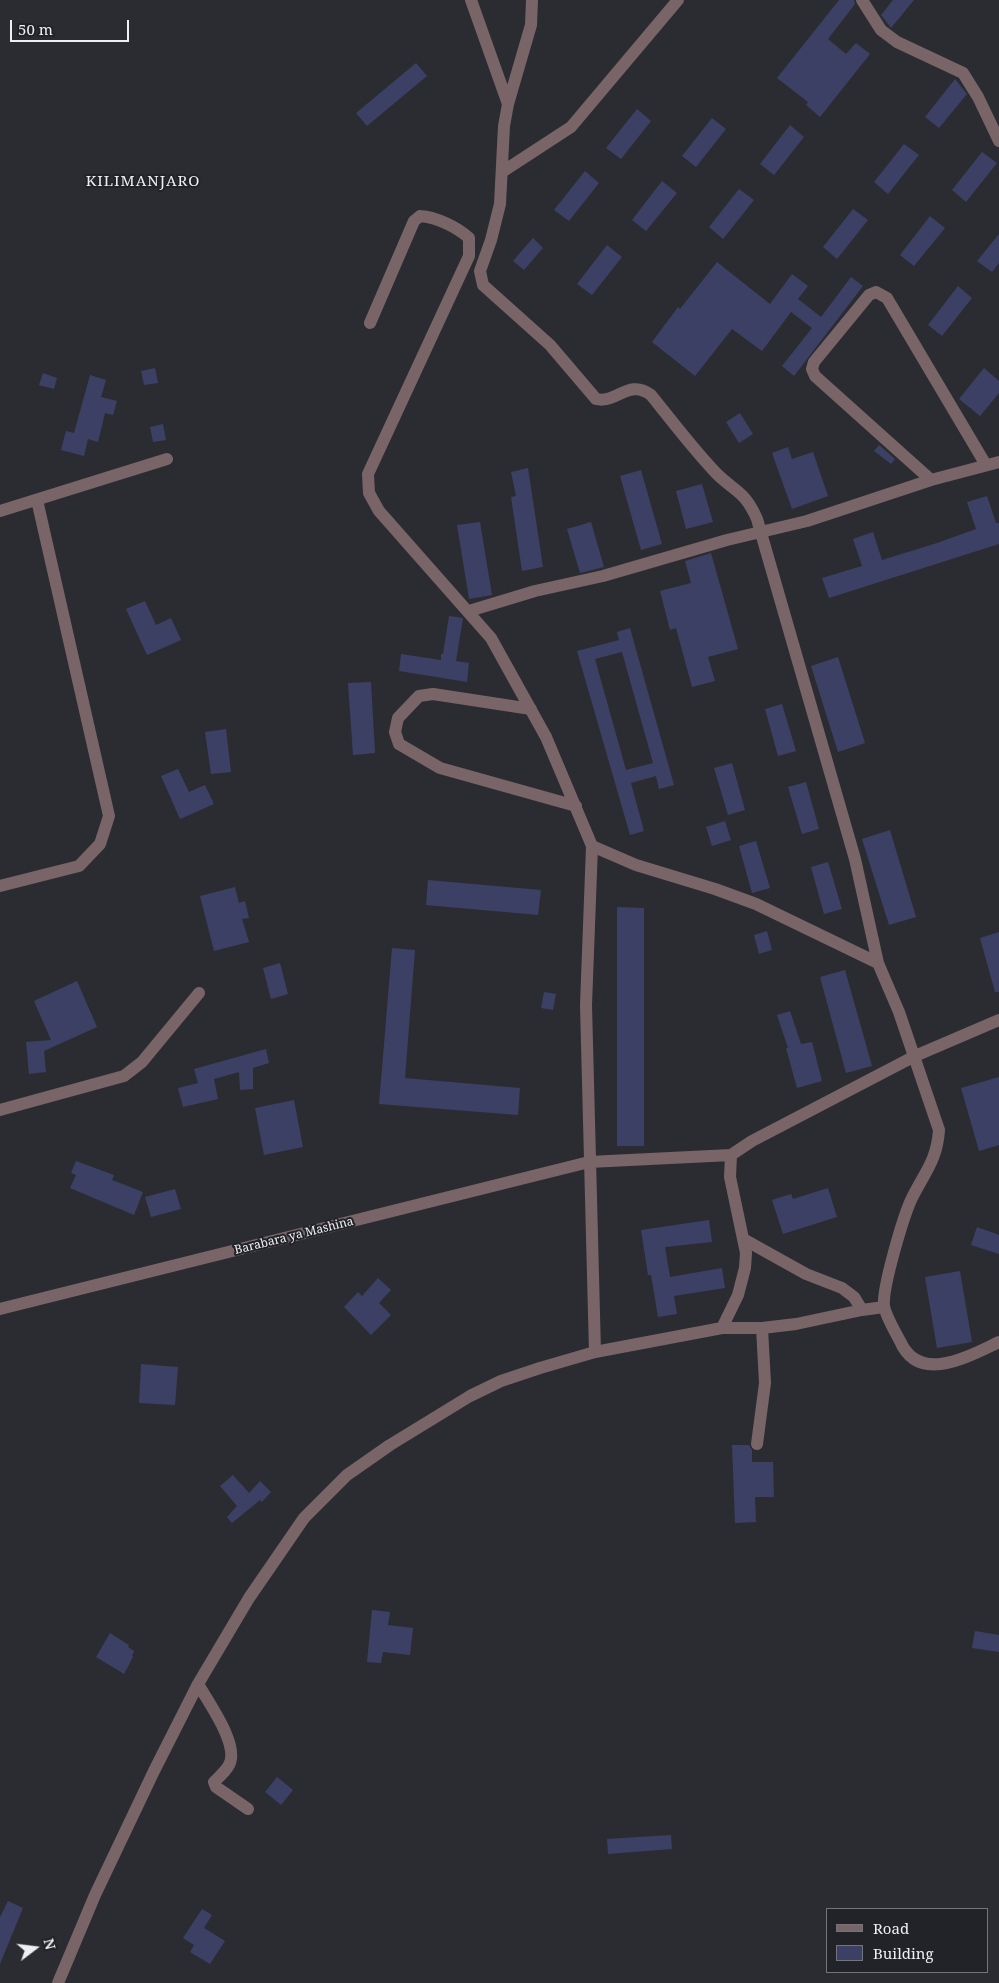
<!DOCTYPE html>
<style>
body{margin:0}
#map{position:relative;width:999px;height:1983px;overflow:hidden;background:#2b2c32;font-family:"Noto Serif",serif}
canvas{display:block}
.legend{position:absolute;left:826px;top:1908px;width:162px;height:65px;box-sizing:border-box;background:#222328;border:1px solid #747579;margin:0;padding:6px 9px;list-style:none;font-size:15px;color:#eeeff2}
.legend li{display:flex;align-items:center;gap:10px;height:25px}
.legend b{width:25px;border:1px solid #747579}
.north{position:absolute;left:10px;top:1923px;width:50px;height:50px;-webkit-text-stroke:4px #222328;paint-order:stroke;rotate:75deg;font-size:14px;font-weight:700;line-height:20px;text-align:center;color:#eeeff2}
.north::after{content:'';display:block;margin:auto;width:18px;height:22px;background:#eeeff2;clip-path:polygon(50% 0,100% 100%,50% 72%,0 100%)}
.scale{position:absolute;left:10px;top:20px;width:119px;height:22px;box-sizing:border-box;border:2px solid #eeeff2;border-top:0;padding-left:6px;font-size:15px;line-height:18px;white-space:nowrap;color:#eeeff2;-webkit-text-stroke:4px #222328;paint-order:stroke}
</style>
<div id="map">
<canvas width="999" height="1983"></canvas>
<ul class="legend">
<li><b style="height:6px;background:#796567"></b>Road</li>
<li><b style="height:14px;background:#3c4064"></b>Building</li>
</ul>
<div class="north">N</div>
<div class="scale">50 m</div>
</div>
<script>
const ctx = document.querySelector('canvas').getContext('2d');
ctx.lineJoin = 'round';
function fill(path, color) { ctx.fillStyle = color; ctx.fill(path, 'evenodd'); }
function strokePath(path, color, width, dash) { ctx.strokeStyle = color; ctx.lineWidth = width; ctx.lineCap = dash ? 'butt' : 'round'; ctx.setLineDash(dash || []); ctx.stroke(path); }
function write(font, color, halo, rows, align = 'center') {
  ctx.font = font + ' "Noto Serif",serif'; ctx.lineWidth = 4; ctx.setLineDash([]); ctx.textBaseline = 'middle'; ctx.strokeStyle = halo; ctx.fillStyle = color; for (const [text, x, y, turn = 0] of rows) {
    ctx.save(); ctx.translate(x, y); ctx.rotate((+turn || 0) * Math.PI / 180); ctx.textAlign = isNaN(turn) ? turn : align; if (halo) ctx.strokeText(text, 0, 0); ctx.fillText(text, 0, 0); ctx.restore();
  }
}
fill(new Path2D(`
 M839 0H854L855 4 828 39 846 54 856 43 870 54 820 117 806 105 808 102 777 78Z
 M893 0H914L891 28 881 15Z
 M416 63 427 76 367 126 356 113Z
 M955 79 967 94 939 128 925 117Z
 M637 109 651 121 621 159 606 148Z
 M712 118 726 129 696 167 682 156Z
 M790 125 804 137 774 175 760 164Z
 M904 144 919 155 888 194 874 182Z
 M982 152 997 163 966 202 952 190Z
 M585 171 599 183 569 221 554 210Z
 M662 181 677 193 646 231 632 220Z
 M739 189 754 200 723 239 709 227Z
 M853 209 868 220 837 259 823 247Z
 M930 216 945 228 914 266 900 255Z
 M999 234V263L992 272 977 261Z
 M533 238 543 248 524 270 513 261Z
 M607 245 622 257 592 295 577 284Z
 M717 262 770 304 792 274 808 286 798 299 821 317 851 277 863 286 794 376 782 366 812 328 791 312 762 351 732 329 695 376 652 342 678 307 680 309Z
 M958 286 972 298 942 336 928 325Z
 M155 368 158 383 144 385 141 371Z
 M984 368 999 381V393L980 416 959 399Z
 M43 373 57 378 54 389 39 385Z
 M90 375 106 380 101 397 117 401 113 415 105 413 98 442 88 439 84 456 61 450 66 431 74 433Z
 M740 413 753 434 739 443 726 422Z
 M163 424 166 440 153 442 150 427Z
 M879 445 895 459 891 464 874 451Z
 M788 447 792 459 813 452 828 496 792 509 772 453Z
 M528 468 543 567 522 571 511 497 516 496 511 472Z
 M641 470 662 544 641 550 620 476Z
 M702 484 713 522 686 529 676 491Z
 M987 496 996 523H999V544L829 598 822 578 862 566 853 539 873 532 882 560 937 543 976 529 967 502Z
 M480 522 492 595 469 599 457 525Z
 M591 522 604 567 580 573 567 529Z
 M711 553 738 649 708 657 715 681 692 687 676 628 670 630 660 591 691 583 685 561Z
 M145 601 156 625 171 618 181 640 147 655 126 609Z
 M449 616 463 618 456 661 469 663 467 682 399 671 401 654 441 660V654H443Z
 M630 628 674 785 659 789 656 776 631 783 644 831 630 835 577 651 619 640 617 632ZM622 652 653 763 626 770 595 659Z
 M838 657 865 743 838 752 811 666Z
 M371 682 375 753 353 755 348 683Z
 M782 704 796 751 778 756 765 709Z
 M226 729 231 772 211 774 205 732Z
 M732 763 745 810 728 815 714 768Z
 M178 769 189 792 205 785 214 804 180 819 161 776Z
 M806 782 819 829 802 834 788 787Z
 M725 821 731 840 712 846 706 827Z
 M890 830 916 917 889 925 862 839Z
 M756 841 770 888 752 893 739 846Z
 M828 862 842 909 824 914 811 867Z
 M428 880 541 890 538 915 426 905Z
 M235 887 239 903 245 901 249 918 242 919 249 942 214 951 200 896Z
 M617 907 644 908V1146H617Z
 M767 931 772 950 759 954 754 935Z
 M999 932V992H995L980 938Z
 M392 948 415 950 405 1078 520 1088 518 1115 379 1104Z
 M280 963 288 994 271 999 263 968Z
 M845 970 872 1066 846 1073 820 977Z
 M77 981 97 1027 44 1051 46 1072 29 1074 26 1042 51 1040 34 1001Z
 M544 992 556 994 553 1010 541 1008Z
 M790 1011 801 1044 812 1042 822 1081 797 1088 786 1048H788L777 1015Z
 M266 1049 269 1063 253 1068V1089L240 1090 239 1072 214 1079 218 1099 183 1107 178 1088 198 1083 194 1069Z
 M999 1077V1145L979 1151 961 1088Z
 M294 1100 303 1147 264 1155 255 1108Z
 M76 1161 114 1175 112 1180 143 1192 134 1215 70 1188 76 1175 71 1173Z
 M828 1188 837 1217 783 1234 772 1200 791 1194 793 1199Z
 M175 1189 181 1209 151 1217 145 1197Z
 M709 1220 712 1242 665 1247 670 1277 722 1268 725 1288 674 1296 677 1314 658 1317 651 1275H648L641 1230Z
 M977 1227 999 1235V1254L971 1245Z
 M960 1271 972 1342 937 1348 925 1277Z
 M378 1278 391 1290 379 1303 391 1315 371 1335 344 1307 358 1292 362 1296Z
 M141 1364 178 1367 175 1405 139 1403Z
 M732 1445H749L752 1450V1462H773L774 1497H755L756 1522 735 1523Z
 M233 1475 249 1493 260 1481 271 1492 262 1502 260 1500 232 1523 227 1517 237 1506 220 1486Z
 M372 1610 390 1612 388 1625 413 1628 410 1655 383 1652 381 1663 367 1662Z
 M975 1631 999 1635V1652L972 1648Z
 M110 1633 129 1645 128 1647 134 1651 132 1656 133 1657 124 1674 96 1657Z
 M277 1777 293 1790 281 1805 265 1792Z
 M671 1835 672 1849 608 1854 607 1839Z
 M8 1901 23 1908 0 1964V1917Z
 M202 1909 212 1915 204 1928 225 1941 210 1964 190 1952 194 1945 183 1938Z`), '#3c4064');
strokePath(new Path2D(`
 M471 0 508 104
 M532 0 531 25 508 104 504 126 500 204 491 240 480 271 483 285 550 345 596 399C616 404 629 378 651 395 672 421 693 449 716 473 735 492 745 491 757 519L855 859 878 963 899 1012 939 1130C937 1161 924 1173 911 1200 903 1218 882 1288 884 1306 886 1317 895 1331 900 1341 919 1385 969 1356 999 1342
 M862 0 881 30 897 42 963 73 978 97 999 141
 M502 172 571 127 678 0
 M370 323 414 221 420 216C436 217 457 227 469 238V256L368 474 369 493 379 511 491 638 546 737 592 846 636 865 715 889 756 904 878 963
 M931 480 815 376 812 369 814 362 869 295 876 292 887 298 986 465
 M0 511 167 459
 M469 611 535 591 603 576 727 540 807 521 931 480 999 462
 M531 709 433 694 419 696 398 718 395 732 399 744 440 768 576 806
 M592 846 586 1005 595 1352
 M0 886 79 866 100 844 109 816 37 500
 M0 1110 124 1076 142 1062 199 993
 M745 1240 806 1274 842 1288 854 1297 862 1310 884 1307
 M0 1309 589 1162 731 1155
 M722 1328 738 1295 745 1268 746 1253 730 1177 731 1155 752 1141 915 1056 999 1020
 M757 1444 765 1383 762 1328
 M198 1684C208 1702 240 1745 229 1765 226 1771 219 1777 214 1782L216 1787 248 1809
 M58 1983 95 1895 154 1771 198 1684 249 1598 304 1518 347 1475 390 1445 470 1396 501 1381 540 1368 595 1352 722 1328H762L796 1324 862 1310`), '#796567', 12);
write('12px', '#eeeff2', '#222328', [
 ["Barabara ya Mashina",294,1236,-14]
]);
ctx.letterSpacing = '1px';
write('15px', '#eeeff2', '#222328', [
 ["KILIMANJARO",143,182]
]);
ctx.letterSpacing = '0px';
</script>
